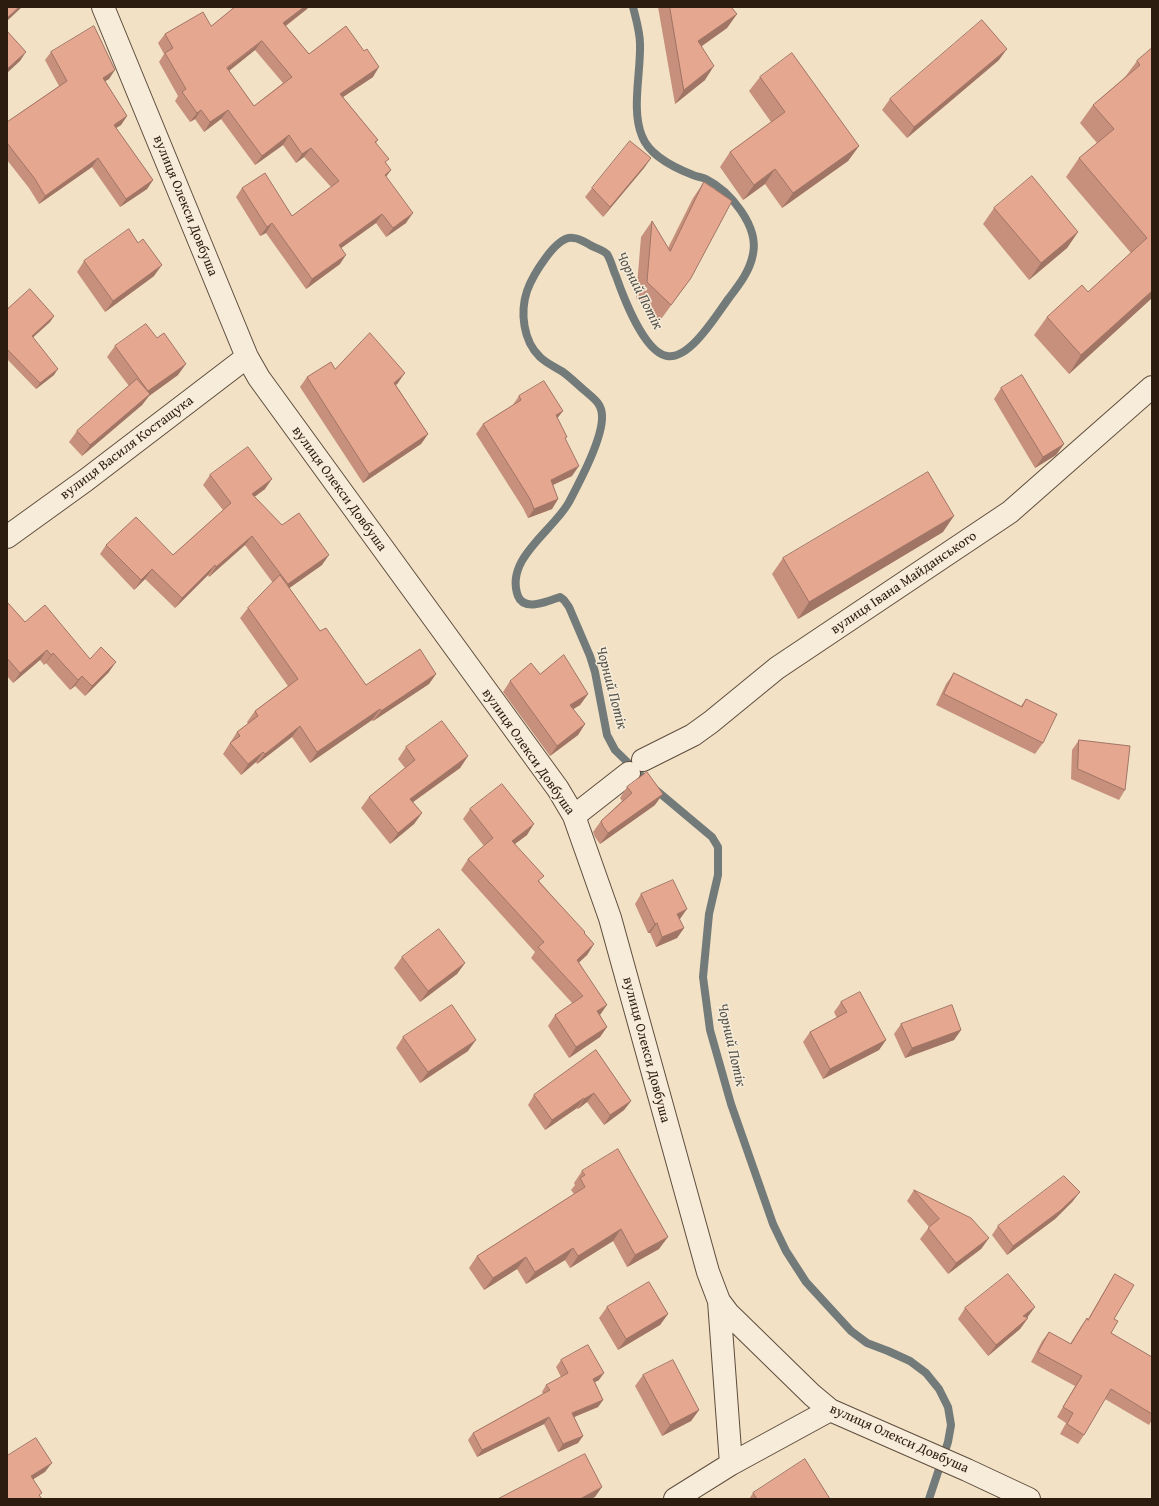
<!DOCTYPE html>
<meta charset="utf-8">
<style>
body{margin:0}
#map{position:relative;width:1159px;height:1506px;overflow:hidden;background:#f2e1c5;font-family:"Gentium Book Plus",serif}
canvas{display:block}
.frame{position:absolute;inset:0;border:8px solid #2c1c10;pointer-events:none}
</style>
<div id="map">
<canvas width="1159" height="1506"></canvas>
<div class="frame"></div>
</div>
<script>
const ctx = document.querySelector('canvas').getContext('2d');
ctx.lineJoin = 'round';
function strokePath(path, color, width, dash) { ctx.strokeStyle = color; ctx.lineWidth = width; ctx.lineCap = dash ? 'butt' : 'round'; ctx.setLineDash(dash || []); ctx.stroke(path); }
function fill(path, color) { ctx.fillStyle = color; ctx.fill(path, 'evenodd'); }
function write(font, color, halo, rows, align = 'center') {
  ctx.font = font + ' "Gentium Book Plus",serif'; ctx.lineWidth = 3; ctx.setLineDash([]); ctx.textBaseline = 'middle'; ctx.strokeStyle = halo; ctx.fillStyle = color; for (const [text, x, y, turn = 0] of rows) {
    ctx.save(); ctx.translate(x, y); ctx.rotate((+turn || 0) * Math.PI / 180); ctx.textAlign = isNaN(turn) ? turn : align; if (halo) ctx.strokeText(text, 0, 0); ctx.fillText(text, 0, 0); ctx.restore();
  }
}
strokePath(new Path2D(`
 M633 7C636 19 640 32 640 44 641 72 631 110 642 136 649 155 675 168 693 175 697 177 702 177 706 179 730 191 759 226 753 254 750 271 739 285 729 298 717 314 690 360 667 356 644 352 623 296 616 276 613 270 611 260 607 254 603 250 595 248 590 245 585 242 579 238 573 238 556 235 532 277 527 291 520 312 523 341 540 357 546 363 555 367 563 372 571 378 577 384 584 390 593 398 602 403 602 416 603 438 580 481 569 502 554 530 504 559 518 596 524 612 549 601 560 597L564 600 569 607 590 656 595 672 607 735 615 750 656 790 712 837 718 847V875L709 914 703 977 710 1030 731 1104 773 1224 786 1251 806 1282 851 1331 867 1343 888 1351 910 1361 926 1373 939 1389 948 1407 951 1425 948 1442 929 1499`), '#727b79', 8);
const minor = new Path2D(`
 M103 7 247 357 259 378 558 789 574 816 610 918 708 1272 719 1301 728 1313 812 1395 830 1410 967 1470 1029 1499
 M7 537 86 480 247 357
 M643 760 693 735 711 722 777 668 1010 512 1152 387
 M574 816 629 773
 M719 1301 731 1464
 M675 1499 731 1464 830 1410`);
strokePath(minor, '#5e4d3d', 24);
strokePath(minor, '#f7ecd9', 22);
fill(new Path2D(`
 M235 7H308L307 9 286 26 309 54 373 77 343 97 378 140 376 143 386 163 391 170 386 177 406 223 386 237 376 223 341 248 340 264 306 289 266 233 260 236 236 197 242 188 292 216 331 187 304 157 296 163 283 145 255 165 221 119 204 132 195 119 190 122 175 101 178 96 159 62 164 54 158 43 165 34 211 26ZM255 50 283 83 254 106 229 71Z
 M658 7H731L737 14 727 28 702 46 705 80 675 104Z
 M1152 48V298L1069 374 1034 335 1047 317 1088 292 1131 253 1066 177 1079 158 1097 143 1080 123 1093 105 1125 77 1137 61Z
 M51 52 109 79 105 81 127 116 121 125 116 128 153 180 147 189 120 207 92 167 39 204 29 188 7 160V122L59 86 45 60Z
 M999 60 907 138 882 110 890 99Z
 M760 77 859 146 848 161 782 208 765 184 743 200 720 167 730 152 771 122 749 91Z
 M651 158 644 168 603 217 585 197 592 188Z
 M704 182 691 278 659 322 636 298 641 237 652 221 668 248 693 198Z
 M994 208 1078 232 1067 248 1029 280 983 224Z
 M84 261 154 276 105 312 77 272Z
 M7 306 8 308 54 316 50 322 33 337 54 375 36 389 7 359Z
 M115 346 178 375 149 396 142 405 82 456 69 442 77 431 129 386 107 357Z
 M335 369 398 383 396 385 428 434 421 444 363 483 300 387 307 377Z
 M1001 388 1064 444 1056 455 1035 468 994 399Z
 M519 396 557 418 567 437 565 439 572 476 553 485 558 499 552 509 528 518 523 508 476 434 483 424 512 406Z
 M210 475 265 489 254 497 322 565 289 588 320 631 366 685 436 674 429 684 373 721 372 720 310 763 292 737 257 764 256 762 241 775 223 754 237 732 248 724 247 722 255 711 288 686 240 618 248 608 273 583 245 545 209 577 208 575 175 608 145 579 134 590 100 554 106 545 173 555 223 510 203 485Z
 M943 532 798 619 772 574 783 558Z
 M7 602 25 622 90 659 109 672 85 696 75 686 70 690 46 663 44 665 40 660 13 683 7 676Z
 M954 673 1021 706 1026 699 1043 743 1035 754 936 705 946 684Z
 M540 674 588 694 580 705 573 709 585 724 578 735 550 756 503 692 510 681Z
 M1079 740 1125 790 1119 800 1071 779 1072 750Z
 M406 747 468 756 460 768 413 802 422 813 414 824 390 844 361 808 369 797 405 768 398 759Z
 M627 787 655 805 600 844 595 837 593 832 601 821 622 801 620 798Z
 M470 809 527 835 515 844 540 882 594 944 587 955 579 962 600 1015 607 1027 600 1037 569 1058 548 1026 555 1015 573 1004 531 958 535 952 461 870 468 859 484 846 463 819Z
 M641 894 680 919H679L684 928 677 938 656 947 650 933H648L635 904Z
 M402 957 465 963 457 974 420 1002 394 968Z
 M841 1002 886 1040 879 1050 823 1079 803 1042 810 1032 837 1018 834 1012Z
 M901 1024 961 1030 954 1040 905 1058 894 1034Z
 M403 1037 468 1051 420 1083 396 1048Z
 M596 1050 631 1101 624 1110 604 1125 587 1102 578 1109 577 1108 545 1130 528 1105 534 1095Z
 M582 1171 659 1249 627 1267 613 1241 570 1268 565 1260 526 1284 517 1269 484 1290 469 1268 477 1256 574 1194 571 1190 575 1185 574 1183Z
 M914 1190 989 1238 981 1249 948 1274 920 1239 929 1227 907 1201Z
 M1073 1201 1055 1219 1007 1255 992 1235 998 1226Z
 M1115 1274 1114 1319 1111 1333 1152 1357V1420L1149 1425 1105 1399 1084 1435 1078 1444 1060 1434 1066 1423 1057 1417 1075 1386 1031 1362 1042 1341 1049 1332 1070 1344 1080 1328 1087 1318 1088 1319 1109 1283Z
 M607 1307 668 1314 660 1325 618 1350 599 1318Z
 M965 1308 1027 1318H1028L1020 1329 988 1356 958 1319Z
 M561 1360 599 1380 595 1382 603 1400 598 1407 574 1417 583 1436 578 1443 558 1452 544 1424 477 1457 468 1440 473 1433 543 1394 542 1392 546 1385 561 1377 556 1367Z
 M643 1375 699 1410 691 1421 662 1436 635 1386Z
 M753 1493 830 1499H749Z`), '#c6907c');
fill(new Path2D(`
 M19 7H22L7 21V18Z
 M304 7H308L307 9 277 32 283 23Z
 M737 14 727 28 689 55 698 41Z
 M262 41 255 50 220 78 227 68Z
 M1007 49 999 60 907 138 914 127Z
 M26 52 20 61 7 73V69Z
 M714 66 705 80 675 104 684 90Z
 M379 67 373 77 334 103 340 94Z
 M115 70 109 79 97 86 103 78Z
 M201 110 195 119 190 122 197 113Z
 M228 110 221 119 204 132 210 122Z
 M127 116 121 125 108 133 114 125Z
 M289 135 283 145 255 165 262 156Z
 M859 146 848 161 782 208 793 193Z
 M311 148 304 157 296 163 302 154Z
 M98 158 92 167 39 204 45 196Z
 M651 158 644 168 603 217 610 207Z
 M775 169 765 184 743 200 754 185Z
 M391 170 384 179 385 175Z
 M153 180 147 189 120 207 126 199Z
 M413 213 406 223 386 237 393 228Z
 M382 214 376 223 333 254 339 245Z
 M272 223 266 233 260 236 267 227Z
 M1078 232 1067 248 1029 280 1041 263Z
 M346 255 340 264 306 289 312 279Z
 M162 265 154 276 105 312 113 301Z
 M1152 291V298L1069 374 1081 355Z
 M54 316 50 322 28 342 32 336Z
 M186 364 178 375 149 396 142 405 82 456 90 445 148 391Z
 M58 369 54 375 36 389 40 383Z
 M405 373 398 383 387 393 394 383Z
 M563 411 556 420V415Z
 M428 434 421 444 363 483 369 474Z
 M1064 444 1056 455 1035 468 1043 457Z
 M579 466 572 476 544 489 551 480Z
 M272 479 265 489 245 504 252 494Z
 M558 499 552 509 528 518 534 509Z
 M954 516 943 532 798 619 809 602Z
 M252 536 245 545 209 577 216 567Z
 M329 555 322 565 281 594 288 584Z
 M215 565 208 575 175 608 182 598Z
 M152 569 145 579 134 590 141 580Z
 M47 650 40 660 13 683 20 673Z
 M53 653 46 663 44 665 51 655Z
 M116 662 109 672 85 696 92 686Z
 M436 674 429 684 373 721 381 711Z
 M82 676 75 686 70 690 78 680Z
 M588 694 580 705 562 716 570 705Z
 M380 709 372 720 310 763 317 752Z
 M585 724 578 735 550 756 557 746Z
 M300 726 292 737 257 764 265 754Z
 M263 752 256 762 241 775 248 764Z
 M468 756 460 768 402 810 410 799Z
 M663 794 655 805 600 844 608 833Z
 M422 813 414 824 390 844 398 833Z
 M534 824 527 835 505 851 512 841Z
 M687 909 680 919 670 923 677 914Z
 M657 923 650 933H648L655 924Z
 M684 928 677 938 656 947 662 937Z
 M594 944 587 955 570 971 577 960Z
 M465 963 457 974 420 1002 428 991Z
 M607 1005 600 1015 597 1011Z
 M607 1027 600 1037 569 1058 576 1047Z
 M961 1030 954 1040 905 1058 912 1048Z
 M476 1040 468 1051 420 1083 428 1072Z
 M886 1040 879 1050 823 1079 830 1069Z
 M594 1093 587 1102 578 1109 584 1099Z
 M584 1098 577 1108 545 1130 552 1120Z
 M631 1101 624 1110 604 1125 610 1115Z
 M1080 1192 1073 1201 1055 1219 1007 1255 1013 1246Z
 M621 1229 613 1241 570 1268 578 1256Z
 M668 1237 659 1249 627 1267 635 1255Z
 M989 1238 981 1249 948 1274 956 1263Z
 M573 1248 565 1260 526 1284 535 1272Z
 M526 1257 517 1269 484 1290 493 1278Z
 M1035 1307 1027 1318 1023 1316Z
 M668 1314 660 1325 618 1350 626 1339Z
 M1028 1318 1020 1329 988 1356 996 1345Z
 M604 1373 599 1380 588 1386 593 1379Z
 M603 1400 598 1407 567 1420 572 1413Z
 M699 1410 691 1421 662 1436 670 1425Z
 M549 1417 544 1424 477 1457 482 1450Z
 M583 1436 578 1443 558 1452 563 1444Z
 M52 1463 45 1472 24 1485 31 1476Z
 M602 1487 595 1497 591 1499H580Z`), '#a17565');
const building = new Path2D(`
 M7 7H19L7 18Z
 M235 7H304L283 23 309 54 346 26 364 51 367 49 379 67 340 94 378 140 375 142 389 159 385 162 391 170 385 175 413 213 393 228 382 214 339 245 346 255 312 279 272 223 267 227 242 188 265 173 292 216 339 181 311 148 302 154 289 135 262 156 228 110 210 122 201 110 197 113 182 92 186 89 165 53 173 48 165 34 203 12 211 26ZM262 41 292 77 254 106 227 68Z
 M670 7H731L737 14 698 41 714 66 684 90Z
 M982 20 1007 49 914 127 890 99Z
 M94 26 115 70 103 78 127 116 114 125 153 180 126 199 98 158 45 196 35 179 7 143V122L67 81 51 52Z
 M7 31 26 52 7 69Z
 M1152 48V291L1081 355 1047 317 1082 285 1088 292 1147 238 1079 158 1114 129 1093 105 1140 65 1137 61Z
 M792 53 859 146 793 193 775 169 754 185 730 152 785 112 760 77Z
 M630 141 651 158 610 207 592 188Z
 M1032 176 1078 232 1041 263 994 208Z
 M704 182 732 201 691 278 671 305 647 282 652 221 670 251Z
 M129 229 138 243 143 239 162 265 113 301 84 261Z
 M30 289 54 316 32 336 58 369 40 383 7 349V306L8 308Z
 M146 324 157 338 164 333 186 364 148 391 115 346Z
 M370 333 405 373 394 383 428 434 369 474 307 377 331 362 335 369Z
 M1022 375 1064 444 1043 457 1001 388Z
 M137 379 150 394 90 445 77 431Z
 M544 381 563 411 556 415 567 437 565 438 579 466 551 480 558 499 534 509 530 499 483 424 521 400 519 396Z
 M248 447 272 479 252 494 282 525 299 513 329 555 288 584 252 536 216 567 215 565 182 598 152 569 141 580 106 545 136 517 173 555 231 503 210 475Z
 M928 472 954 516 809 602 783 558Z
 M280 575 320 631 326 628 366 685 420 649 436 674 381 711 380 709 317 752 300 726 265 754 263 752 248 764 230 743 240 736 237 732 258 716 255 711 298 679 248 608Z
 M7 602 25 622 45 605 90 659 101 647 116 662 92 686 82 676 78 680 53 653 51 655 47 650 20 673 7 658Z
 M564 655 588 694 570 705 585 724 557 746 510 681 531 663 540 674Z
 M954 673 1022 707 1026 699 1057 714 1043 743 944 694Z
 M442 721 468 756 410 799 422 813 398 833 369 797 415 760 406 747Z
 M1079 740 1130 746 1125 790 1078 769Z
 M647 772 663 794 608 833 603 826 601 821 632 793 627 787Z
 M502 784 534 824 512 841 544 876 538 881 585 932 584 933 594 944 577 960 607 1005 597 1011 607 1027 576 1047 555 1015 583 996 538 947 544 942 468 859 493 838 470 809Z
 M673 880 687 909 677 914 684 928 662 937 657 923 655 924 641 894Z
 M439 929 465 963 428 991 402 957Z
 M860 992 886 1040 830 1069 810 1032 847 1012 841 1002Z
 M452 1005 476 1040 428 1072 403 1037Z
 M952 1005 961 1030 912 1048 901 1024Z
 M596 1050 631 1101 610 1115 594 1093 584 1099V1098L552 1120 534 1095Z
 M618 1149 668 1237 635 1255 621 1229 578 1256 573 1248 535 1272 526 1257 493 1278 477 1256 585 1187 580 1178 585 1175 582 1171Z
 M1064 1176 1080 1192 1061 1210 1013 1246 998 1226Z
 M914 1190 971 1218 989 1238 956 1263 928 1228 939 1219Z
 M1008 1274 1035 1307 1023 1316 1028 1318 996 1345 965 1308Z
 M1115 1274 1134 1285 1114 1319 1118 1321 1111 1333 1152 1357V1414L1111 1389 1084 1435 1067 1424 1073 1413 1063 1407 1082 1376 1038 1352 1049 1332 1071 1344 1087 1318 1088 1320Z
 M649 1282 668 1314 626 1339 607 1307Z
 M588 1345 604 1373 593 1379 603 1400 572 1413 583 1436 563 1444 549 1417 482 1450 473 1433 550 1390 546 1385 568 1373 561 1360Z
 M673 1360 699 1410 670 1425 643 1375Z
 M36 1438 52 1463 31 1476 42 1493 39 1495 42 1499H7V1456Z
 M585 1454 602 1487 580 1499H498Z
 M805 1459 830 1499H757L753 1493Z`);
fill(building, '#e6a790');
strokePath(building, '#a17565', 1);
write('14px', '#2c1c10', '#f7ecd9', [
 ["вулиця Олекси Довбуша",185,206,68],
 ["вулиця Василя Костащука",127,448,-37],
 ["вулиця Олекси Довбуша",339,489,54],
 ["вулиця Івана Майданського",904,583,-34],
 ["вулиця Олекси Довбуша",528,752,55],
 ["вулиця Олекси Довбуша",646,1050,75],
 ["вулиця Олекси Довбуша",899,1439,24]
]);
write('italic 15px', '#55544d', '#f7ecd9', [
 ["Чорний Потік",639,291,63],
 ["Чорний Потік",611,688,75],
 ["Чорний Потік",731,1045,77]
]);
</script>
